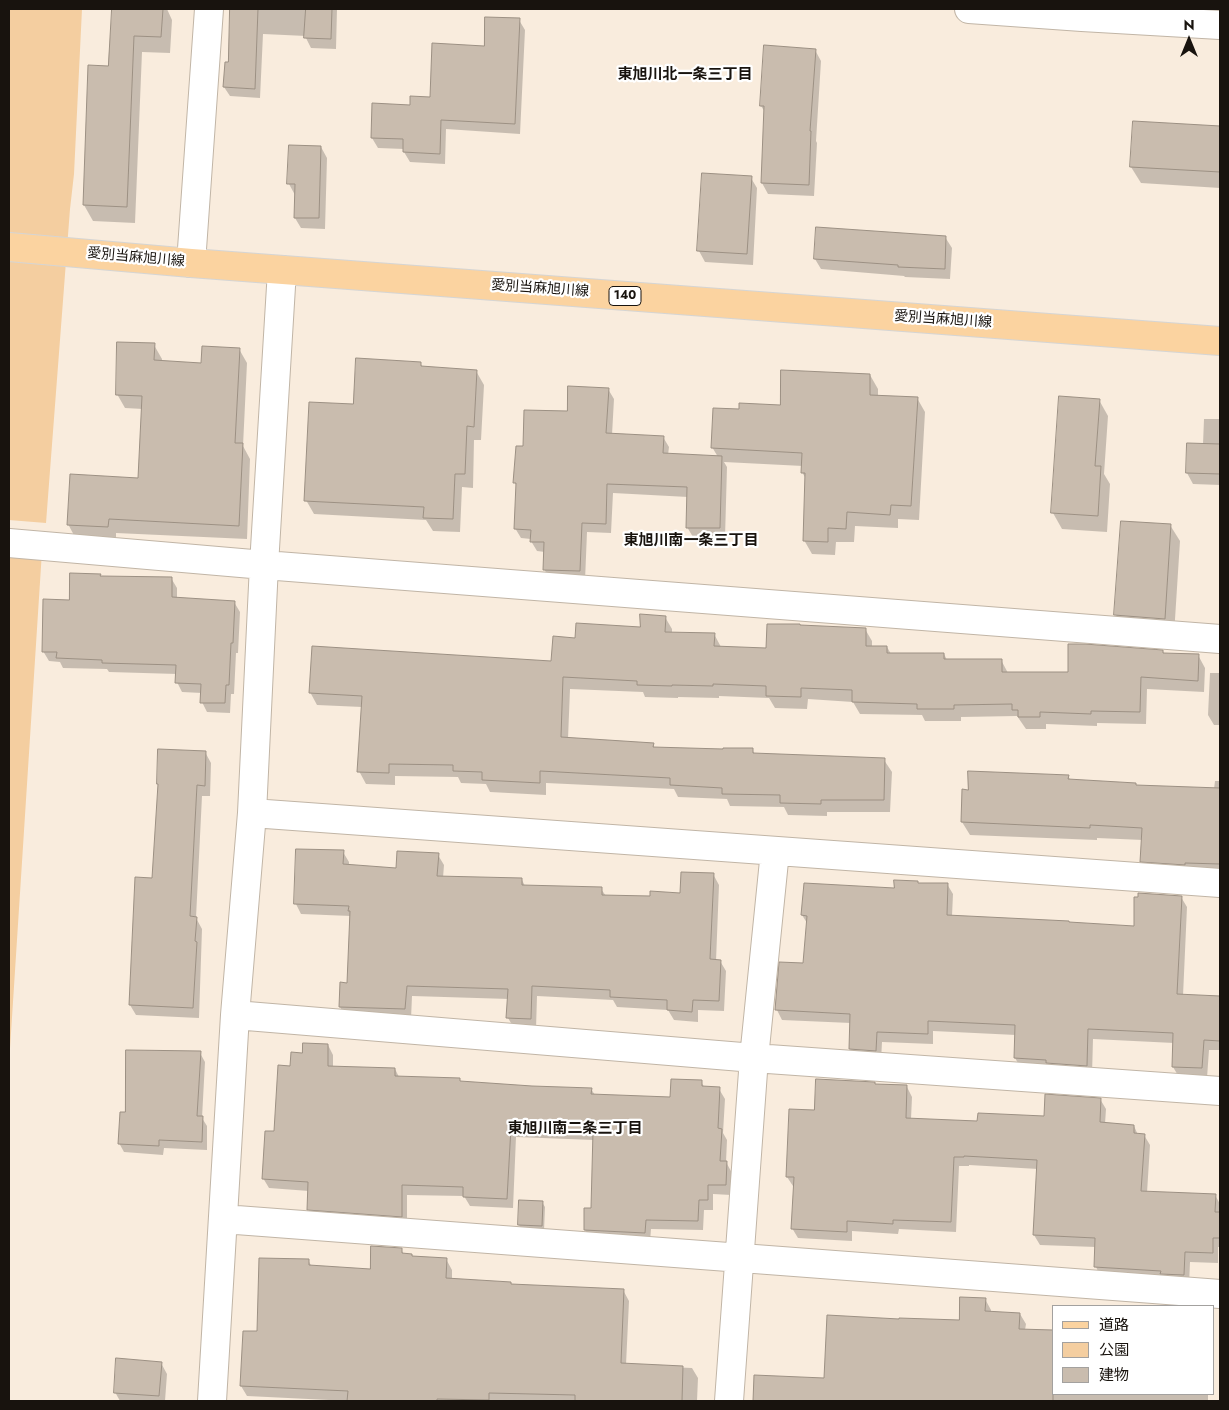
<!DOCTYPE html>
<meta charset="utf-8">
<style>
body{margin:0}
#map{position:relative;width:1229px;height:1410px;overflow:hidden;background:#f9ecdd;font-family:Jost,"Noto Sans JP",sans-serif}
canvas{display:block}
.frame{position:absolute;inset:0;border:10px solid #18130e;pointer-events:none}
.legend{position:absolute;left:1052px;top:1305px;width:162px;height:90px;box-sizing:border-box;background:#fff;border:1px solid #a3a19f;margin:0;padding:6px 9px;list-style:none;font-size:15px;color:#18130e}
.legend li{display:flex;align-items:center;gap:10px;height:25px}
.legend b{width:25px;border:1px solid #a3a19f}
.north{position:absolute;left:1164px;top:15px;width:50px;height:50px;-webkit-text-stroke:4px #fff;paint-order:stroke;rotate:0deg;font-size:14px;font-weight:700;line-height:20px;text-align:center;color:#18130e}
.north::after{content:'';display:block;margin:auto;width:18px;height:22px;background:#18130e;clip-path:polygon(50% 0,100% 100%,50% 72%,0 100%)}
</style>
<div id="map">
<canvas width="1229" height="1410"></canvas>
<div class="frame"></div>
<ul class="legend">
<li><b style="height:6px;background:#fbd3a0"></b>道路</li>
<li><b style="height:14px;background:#f4cea0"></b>公園</li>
<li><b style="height:14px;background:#c9bcae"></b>建物</li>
</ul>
<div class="north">N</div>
</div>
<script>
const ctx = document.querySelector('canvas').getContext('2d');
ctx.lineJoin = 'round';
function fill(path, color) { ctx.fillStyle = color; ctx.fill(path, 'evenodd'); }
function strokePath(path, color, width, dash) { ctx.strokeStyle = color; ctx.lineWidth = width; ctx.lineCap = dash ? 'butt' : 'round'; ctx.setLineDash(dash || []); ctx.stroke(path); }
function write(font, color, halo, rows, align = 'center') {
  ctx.font = font + ' Jost,"Noto Sans JP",sans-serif'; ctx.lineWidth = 4.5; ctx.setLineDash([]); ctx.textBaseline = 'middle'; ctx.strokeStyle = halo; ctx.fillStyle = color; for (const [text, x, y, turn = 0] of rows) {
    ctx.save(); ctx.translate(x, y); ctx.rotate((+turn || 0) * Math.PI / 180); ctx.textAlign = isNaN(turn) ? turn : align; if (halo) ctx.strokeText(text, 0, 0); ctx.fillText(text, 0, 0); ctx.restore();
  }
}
fill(new Path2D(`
 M9 9H82L74 174 70 209 46 523 9 520Z
 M9 549 42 551 9 1064Z`), '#f4cea0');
fill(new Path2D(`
 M113 9H167L172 20 170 53 142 52 135 223 93 221 84 205 90 67H110Z
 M232 9H337L336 49 311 48 306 38V36L263 34 260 98 230 96 224 87 229 64Z
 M1189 9H1220V15L1192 14Z
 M519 20 525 30 520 134 446 129 445 164 410 162 404 152V149L378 148 372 138 373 105 411 106 431 99Z
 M815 50 821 61 816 141 817 143 814 196 768 194 762 183 765 112 761 106Z
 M1134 122 1220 127V188L1141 183 1131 167Z
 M290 146 321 147 327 158 325 229 301 228 295 218V195L289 184Z
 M703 175 751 178 757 188 753 265 705 262 699 251Z
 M945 237 952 248 950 279 905 277 904 276 821 269 815 259Z
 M154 345 162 359V362L203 364 239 349 247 363 243 446 250 459 247 539 116 533V540L76 539 68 524 140 479 143 409 125 408 117 394Z
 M420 363 423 368 476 371 484 385 481 440H474L473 488 462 487 460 532 433 531 426 520 314 514 306 500 354 405Z
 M870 375 878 389V396L917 398 925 412 919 520 898 519V528L855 526 854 542H836L835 555 812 554 804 540 806 479 802 472 803 466 724 462 727 467 725 538 693 537 687 527 688 497 613 493 611 533 587 532 585 581 550 579 544 569 545 552 537 551 531 541V539L521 538 515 528 517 487 515 483 524 447 568 412 608 389 614 399 612 435 663 437 669 447 668 455 718 457 712 447 740 410 781 406Z
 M1099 400 1108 416 1104 474 1110 484 1107 532 1062 529 1053 513Z
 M1204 419H1220V485L1193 484 1187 473 1203 444Z
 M1170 525 1180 541 1174 635 1125 631 1116 615Z
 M100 575 101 577 171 578 177 588V599L234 602 240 612 238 653H236L234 694H231L230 713 207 712 202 702V693L182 692 177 682V674L109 672 107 669 63 668 60 662 49 661 43 651 70 601Z
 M665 617 672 629V633L714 634 721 647 767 649 800 626 865 629 872 641V647H887L891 654H944L947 660H1001L1008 673H1069L1163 651 1164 654 1198 655 1205 668 1204 692 1147 689 1146 724 1097 723V726L1046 724V729H1026L1017 716 961 717V721H925L922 715 860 714 853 702 808 699 807 709 775 708 769 698 719 696V698L678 697V698L645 697 643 692 570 689 568 739 653 744 655 749 752 750 755 754 884 760 892 772 890 812H827V816L788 815 784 807 730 806 727 799 678 797 674 789 546 783V795L490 792 486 784 461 783 458 777 395 776V785L366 784 359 771 362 707 317 705 310 692 552 662 576 639 641 628Z
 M1210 673H1220V725H1214L1208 715Z
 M205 752 211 763 210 796H202L196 918 202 929 199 1018 136 1015 130 1005 154 879Z
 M1068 776 1071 781 1137 787 1214 789 1215 781H1220V876L1149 874 1141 861 1143 840 1097 838V840L970 835 962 822Z
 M297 850 343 852 349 862V866L397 869 438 855 444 865 443 878 522 880 525 886 601 889 606 896 651 897 681 894 713 874 719 885 716 961H720L726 971 724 1011 698 1010V1022L674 1020 668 1010 617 1007 613 1000 537 996 536 1029 514 1028 508 1018 509 999 412 996 411 1019 346 1017 340 1007 349 984 351 916 301 914 296 904Z
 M918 884H947L953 894 952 916 1135 927 1181 897 1187 907 1183 996 1220 997V1050H1209L1207 1078 1179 1077 1173 1067 1174 1043 1093 1039 1092 1075 1021 1068 1015 1058 1016 1035 933 1031V1044L882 1042 881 1061 856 1059 850 1049 851 1023 782 1020 777 1010 781 963 804 964 807 923 802 915 895 889Z
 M328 1045 333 1055V1068L395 1069 399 1077 532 1087 591 1089 595 1095 671 1098 701 1082 705 1088 719 1089 725 1099 723 1133 727 1140 726 1162 732 1173 731 1195 713 1194V1210H704L703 1230 651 1229 650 1242 591 1240 585 1230V1209H592L594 1140 516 1137 513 1208 470 1206 464 1196 407 1195V1226L314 1219 308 1209 309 1191 269 1188 263 1178 292 1067 304 1054Z
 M200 1053 205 1062 202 1118 207 1126V1150L164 1148 163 1155 124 1152 119 1143 126 1113Z
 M875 1086 907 1087 912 1097 911 1119 979 1122 1045 1118 1100 1099 1106 1109 1105 1124 1134 1126 1138 1135H1144L1150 1145 1147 1193 1215 1195 1220 1204V1247H1218V1263L1190 1262 1189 1285 1101 1277 1096 1267V1247L1040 1245 1034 1235 1038 1169 969 1165V1166H959L956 1232 899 1229 898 1234 852 1231V1241L798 1238 792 1228 795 1186H793L787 1177 816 1111Z
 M542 1202 545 1207 544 1231 522 1230 519 1225Z
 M401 1249 404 1255H412L413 1257 446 1259 452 1270V1280L511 1283 512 1286 623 1290 629 1301 626 1365 692 1368 698 1378 697 1401H349L247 1396 241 1386 258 1332 308 1260 312 1267 372 1270Z
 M985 1299 991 1310V1312L1020 1314 1026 1324 1025 1330 1053 1394H1208V1401H755L756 1376 825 1379 900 1321H960Z
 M161 1363 167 1374 165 1401H120L115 1392Z`), '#0003');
const building = new Path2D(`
 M112 9H163L161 37 134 36 127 207 83 205 88 65 108 66Z
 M230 9H258L255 89 223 87 225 62H228Z
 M306 9H332L331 39 304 38Z
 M485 17 520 18 515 124 441 120 440 154 403 152V139L371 138 372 103 410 105V96L430 97 432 43 484 46Z
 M764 45 816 49 810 131H811L809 185 761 183 764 106H760Z
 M1133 121 1220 126V172L1130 167Z
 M289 145 321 146 319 218H294L295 184H287Z
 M702 173 752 176 747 254 697 251Z
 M816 227 946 236 945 269 898 267V265L814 259Z
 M117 342 155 343 154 360 201 363 202 346 240 348 235 443H243L239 526 109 519 108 527 67 525 70 474 138 478 142 396 116 395Z
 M356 358 421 362V366L477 370 474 427 467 426 465 474H455L453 519 423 518 424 507 304 501 309 402 353 404Z
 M781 370 870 374V395L918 397 911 506 891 505 890 515 847 512 846 529 828 528V542L803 541 805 473H801L802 453 711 448 713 408 739 409V403L780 405Z
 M568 386 609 388 606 433 664 436 663 453 722 456 720 528H686L687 487 607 484 606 524 582 523 580 571 543 570 544 542H530L531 530 514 529 516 483H513L516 446H523L524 410 567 411Z
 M1059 396 1100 399 1095 466H1101L1098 516 1051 513Z
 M1187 443 1220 444V474L1186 473Z
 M1121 521 1171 524 1165 619 1114 615Z
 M70 573 101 574 100 576 172 577V597L235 601 233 643H231L229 685H226L225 703H200L201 684 175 683 176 665 102 663V660L56 658 57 652H42L43 599 69 600Z
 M640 614 666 616 665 632 715 633 714 646 766 648 767 624H800V625L866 628V646H887V653H944V659H1002V672H1068V644H1085L1163 650V653L1199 654 1198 681 1141 677 1140 712 1091 711V714L1040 712V717H1018V710H1012V704L954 705V709H917V704L852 702V690L801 688V697L766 696V686L713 684V686L672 685V686L637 685V681L563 677 561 737 654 743 653 747 723 749V748H753V753L885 758 884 800H821V804L780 803V795L722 794V788L670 785V778L540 771V783L482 780V772L453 771V765L389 764V773L357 772 362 696 309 693 312 646 551 661 553 636 575 638 576 623 640 627Z
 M158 749 206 751 205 786 197 785 190 916 197 917 195 941 197 942 193 1008 129 1005 135 877 152 878 158 784H157Z
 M968 771 1069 775 1068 779 1136 783V785L1220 788V864L1185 863V865L1140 862 1142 828 1090 825V828L961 822 962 789 968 790Z
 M296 849 344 850 343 864 396 868 397 851 439 853 437 876 522 878V885L602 887V895L650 896V891L680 893 681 872 714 873 710 959 721 960 719 1001 693 1000 692 1012 667 1010V1000L610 997V990L532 986 531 1019 506 1018 508 989 407 986 405 1009 339 1007 340 982 347 983 350 911H348L349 906 294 904Z
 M894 880 918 881V883H948L947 915 1069 921V922L1134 926V897H1138V893L1182 896 1177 994 1220 996V1041L1204 1040 1202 1068 1172 1067 1173 1033 1088 1029 1087 1066 1046 1063V1060L1014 1058 1015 1025 928 1021V1034L877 1032 876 1051 849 1049 850 1014 775 1010 779 962 803 963 807 916 801 915 804 883 894 888Z
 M303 1043 328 1044V1066L395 1068V1076L460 1078V1081L532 1086 592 1088 591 1094 670 1097 671 1079 702 1080V1086L720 1087 718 1128 722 1129 720 1161H727L726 1185H708V1200H699L698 1221 646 1220 645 1233 584 1230V1208H591L593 1131 511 1127 507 1199 463 1197V1187L402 1185V1217L307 1210 308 1182 262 1179 265 1131H274L278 1065 290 1066 291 1052 302 1053Z
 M126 1050 201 1051 197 1116H203L202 1142 159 1140V1146L118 1144 120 1112H125Z
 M816 1079 875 1082V1084L907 1085 906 1118 977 1121 978 1113 1044 1116 1045 1094 1101 1098 1100 1122 1134 1125V1133L1145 1134 1141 1191 1216 1194 1215 1212H1220V1238H1213V1253L1185 1252 1184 1275 1160 1274 1161 1271 1094 1267 1095 1238 1033 1235 1037 1160 964 1156V1157H954L951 1222 893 1220V1224L847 1221V1232L791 1229 794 1177H786L789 1109 814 1110Z
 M519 1200 543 1201 542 1226 518 1225Z
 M371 1246 402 1248V1253L412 1254V1256L447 1258 446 1278 511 1282V1284L624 1289 621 1363 683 1366 682 1401H575V1395L489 1393V1400L437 1399V1401H347L348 1391 240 1386 243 1331H257L259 1258 309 1259V1265L370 1269Z
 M960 1297 986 1298 985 1311 1020 1313 1019 1329 1053 1330V1401H753L754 1375 824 1378 827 1315 899 1319V1318L959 1320Z
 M116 1358 162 1362 159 1396 114 1393Z`);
fill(building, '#c9bcae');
strokePath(building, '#9c9083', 1);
const street = new Path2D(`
 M969 9 1082 17 1220 25
 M191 263 209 9
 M9 543 264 565 1220 639
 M252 813 1220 883
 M235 1015 754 1058 1220 1091
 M223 1219 1220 1294
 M212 1401 235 1015 252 813 264 565 282 270
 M729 1401 754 1058 775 851`);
const primary = new Path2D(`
 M9 247 191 263 1220 341`);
strokePath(street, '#c1b5a6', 30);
strokePath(primary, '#d5d5d4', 30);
strokePath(street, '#fff', 28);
strokePath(primary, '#fbd3a0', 28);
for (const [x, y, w] of [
 [625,296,32]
]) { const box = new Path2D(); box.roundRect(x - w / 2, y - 9.5, w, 19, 4); ctx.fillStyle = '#fff'; ctx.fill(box); strokePath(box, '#18130e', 1); }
write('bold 12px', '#18130e', null, [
 ["140",625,296]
]);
write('14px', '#18130e', '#fff', [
 ["愛別当麻旭川線",136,258,5],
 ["愛別当麻旭川線",540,289,4],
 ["愛別当麻旭川線",943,320,4]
]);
write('bold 15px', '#18130e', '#fff', [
 ["東旭川北一条三丁目",685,75],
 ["東旭川南一条三丁目",691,541],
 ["東旭川南二条三丁目",575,1129]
]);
</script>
